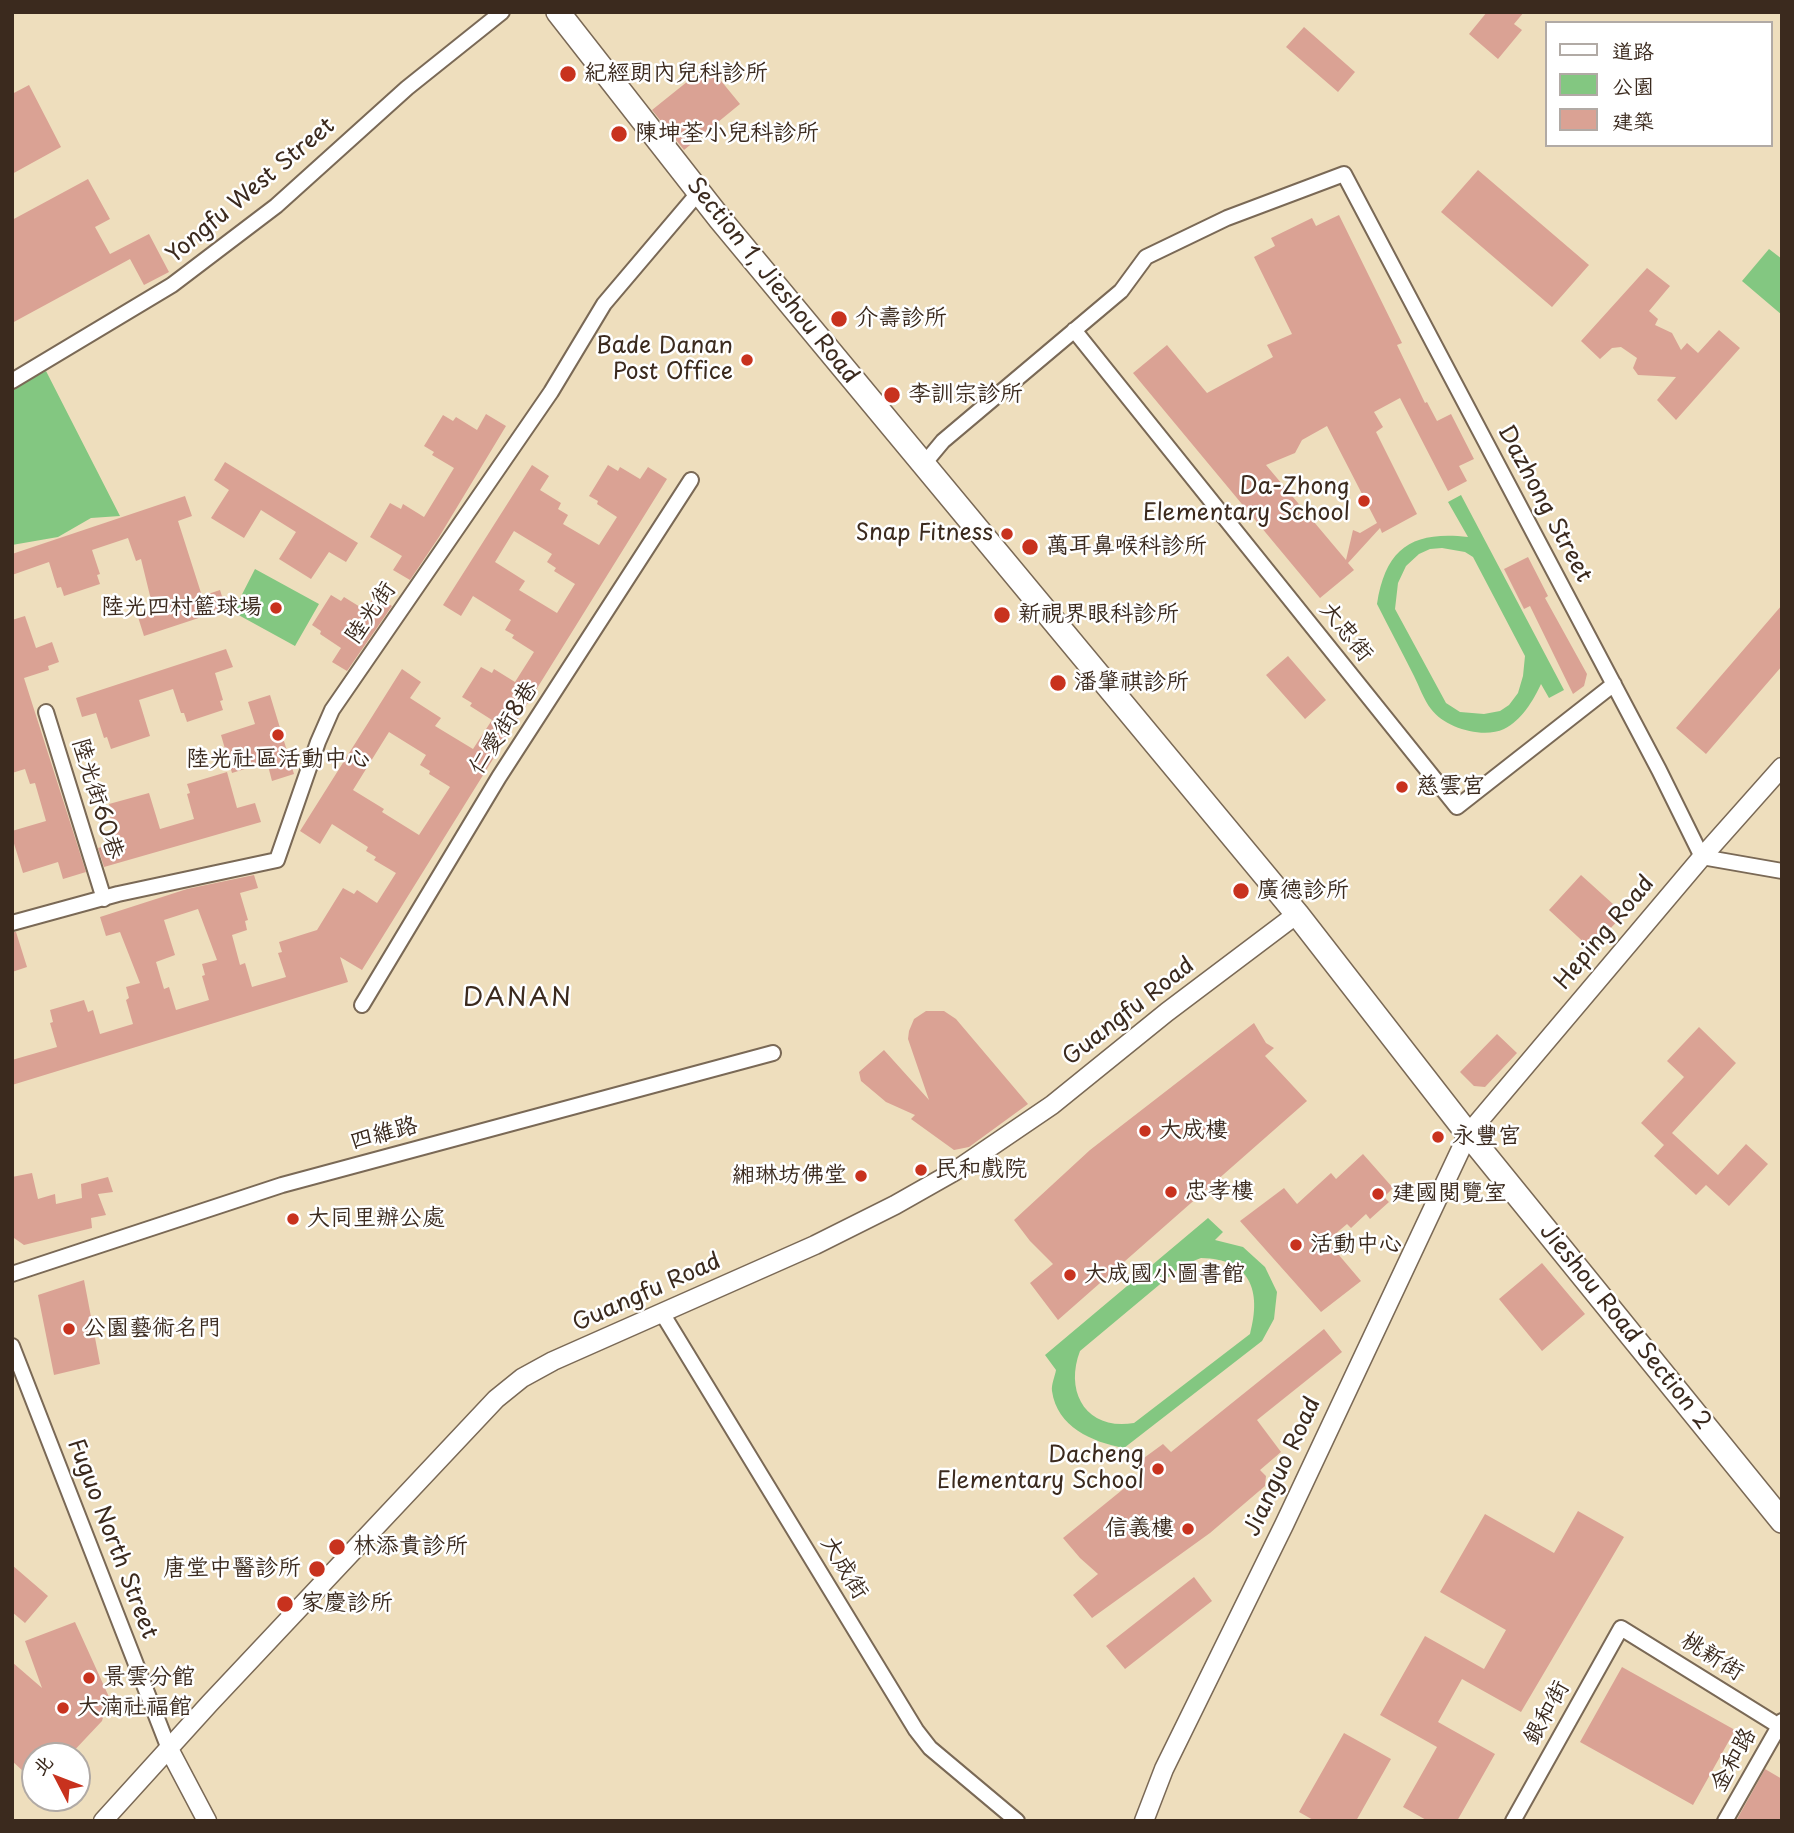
<!DOCTYPE html>
<meta charset="utf-8">
<style>
body{margin:0}
#map{position:relative;width:1794px;height:1833px;overflow:hidden;background:#eedebd;font-family:"Playpen Sans","LXGW WenKai TC",sans-serif}
canvas{display:block}
.frame{position:absolute;inset:0;border:14px solid #3b2a1e;pointer-events:none}
.legend{position:absolute;left:1545px;top:21px;width:228px;height:126px;box-sizing:border-box;background:#fff;border:2px solid #b1aaa5;margin:0;padding:9px 12px;list-style:none;font-size:21px;color:#3b2a1e}
.legend li{display:flex;align-items:center;gap:14px;height:35px}
.legend b{width:35px;border:2px solid #b1aaa5}
.north{position:absolute;left:21px;top:1742px;width:70px;height:70px;box-sizing:border-box;background:#fff;border:2px solid #b1aaa5;border-radius:50%;rotate:312deg;font-size:19px;font-weight:700;line-height:28px;text-align:center;color:#3b2a1e}
.north::after{content:'';display:block;margin:auto;width:24px;height:32px;background:#c8321e;clip-path:polygon(50% 0,100% 100%,50% 72%,0 100%)}
</style>
<div id="map">
<canvas width="1794" height="1833"></canvas>
<div class="frame"></div>
<ul class="legend">
<li><b style="height:9px;background:#fff"></b>道路</li>
<li><b style="height:19px;background:#83c781"></b>公園</li>
<li><b style="height:19px;background:#daa294"></b>建築</li>
</ul>
<div class="north">北</div>
</div>
<script>
const ctx = document.querySelector('canvas').getContext('2d');
ctx.lineJoin = 'round';
function fill(path, color) { ctx.fillStyle = color; ctx.fill(path, 'evenodd'); }
function strokePath(path, color, width, dash) { ctx.strokeStyle = color; ctx.lineWidth = width; ctx.lineCap = dash ? 'butt' : 'round'; ctx.setLineDash(dash || []); ctx.stroke(path); }
function write(font, color, halo, rows, align = 'center') {
  ctx.font = font + ' "Playpen Sans","LXGW WenKai TC",sans-serif'; ctx.lineWidth = 5; ctx.setLineDash([]); ctx.textBaseline = 'middle'; ctx.strokeStyle = halo; ctx.fillStyle = color; for (const [text, x, y, turn = 0] of rows) {
    ctx.save(); ctx.translate(x, y); ctx.rotate((+turn || 0) * Math.PI / 180); ctx.textAlign = isNaN(turn) ? turn : align; if (halo) ctx.strokeText(text, 0, 0); ctx.fillText(text, 0, 0); ctx.restore();
  }
}
fill(new Path2D(`
 M1769 249 1782 259V315L1742 281Z
 M46 371 120 516 91 518 58 537 12 545V389Z
 M1461 495 1564 690 1549 698 1541 684C1533 701 1522 720 1504 729 1483 739 1445 728 1431 709 1424 700 1419 686 1414 676 1402 652 1389 628 1377 604 1386 547 1413 531 1468 537L1448 502ZM1442 548 1465 552 1473 557 1525 656 1523 676 1518 693 1509 705 1500 711 1484 714 1460 712 1446 703 1395 609 1398 583 1406 566 1419 554 1430 549Z
 M255 569 319 604 295 646 233 612Z
 M1208 1218 1223 1232 1215 1240 1243 1247 1265 1267 1277 1292 1274 1319 1262 1341 1124 1448C1092 1442 1057 1427 1052 1391 1051 1385 1055 1376 1056 1370L1045 1355ZM1201 1258C1250 1259 1262 1290 1250 1334L1134 1423C1087 1431 1064 1393 1080 1351L1183 1265Z`), '#83c781');
fill(new Path2D(`
 M1487 12H1524L1514 24 1522 30 1498 59 1469 34Z
 M1304 27 1355 72 1338 92 1286 47Z
 M708 65 740 104 684 150 652 110Z
 M29 85 61 147 12 174V94Z
 M1478 170 1589 265 1552 307 1441 212Z
 M88 179 110 219 95 227 110 254 149 234 169 272 144 285 130 259 12 323V220Z
 M1339 215 1402 343 1397 345 1425 403 1427 402 1437 421 1451 414 1474 459 1459 466 1467 481 1448 491 1400 398 1374 412 1383 427 1376 432 1417 514 1382 533 1380 528 1348 563 1354 570 1320 598 1133 373 1167 345 1207 393 1273 357 1267 345 1292 334 1254 257 1275 246 1271 238 1312 218 1316 226ZM1327 426 1377 523 1360 533 1353 530 1346 560 1266 465 1295 453 1302 440Z
 M1647 268 1670 286 1649 311 1658 319 1655 325 1672 333 1681 350 1687 343 1698 353 1719 330 1740 348 1676 420 1657 400 1676 377 1638 375 1633 368 1637 358 1621 347 1612 348 1600 359 1581 341Z
 M486 414 506 426 439 537 410 580 393 570 402 556 370 537 390 503 401 509 403 504 424 517 454 468 432 455 434 452 424 446 443 415 453 421 456 417 477 430Z
 M225 462 358 543 346 562 329 552 311 579 279 559 296 532 261 510 244 538 211 518 229 490 214 480Z
 M532 465 549 476 540 490 561 503 558 509 568 515 563 524 599 545 617 517 597 504 598 501 589 496 608 465 618 471 620 467 640 479 648 467 667 479 362 970 340 957 348 982 12 1085V1060L57 1047 50 1023 53 1022 50 1010 84 1000 88 1012 93 1010 100 1034 133 1024 126 1000 129 998 126 987 140 983 120 932 106 936 100 917 187 889 254 875 258 888 240 893 248 920 245 921 247 930 232 935 240 965 245 963 252 987 286 977 278 953 282 952 279 942 317 930 343 888 354 894 357 890 377 903 396 873 374 860 376 857 366 851 368 847 332 824 320 844 300 831 402 669 421 682 410 698 441 718 435 726 473 749 492 720 470 706 472 703 462 697 481 667 492 673 494 669 515 682 534 652 512 638 514 635 505 630 511 620 473 596 461 616 443 605ZM514 531 552 554 547 562 556 568 554 571 575 584 557 613 519 590 525 581 495 562ZM389 732 426 755 420 765 430 771 429 774 450 787 419 835 382 812 384 809 353 790ZM198 909 217 960 202 964 205 975 202 976 209 1000 176 1010 169 987 164 989 156 962 175 955 164 920Z
 M185 496 192 516 178 521 202 596 220 590 226 609 144 636 138 617 154 612 141 559 136 561 128 538 92 550 100 574 97 575 100 584 64 596 61 587 57 588 49 562 12 575V554Z
 M1528 557 1548 596 1545 598 1587 674 1584 686 1573 694 1530 606 1524 609 1504 569Z
 M331 595 341 601 344 597 365 610 375 595 392 606 347 671 332 662 341 648 320 634 321 631 312 625Z
 M1782 605V666L1706 754 1676 728Z
 M25 616 36 648 52 642 59 662 48 666 49 670 24 678 86 872 63 879 58 862 23 873 12 837V831L46 821 35 783 30 784 25 769 12 773V620Z
 M226 649 233 667 215 673 223 700 220 701 223 710 187 722 184 713H181L173 689 139 700 150 736 111 749 107 737 104 738 96 713 82 717 76 698Z
 M1288 656 1326 700 1305 719 1266 675Z
 M270 695 294 774 272 781 267 762 232 773 221 735 255 724 248 702Z
 M227 772 237 808 255 803 261 822 104 867 98 848 117 843 110 817 113 816 109 804 149 793 160 829 194 819 187 794 190 793 187 784Z
 M1581 875 1624 914 1591 949 1549 910Z
 M12 932H16L27 967 12 972Z
 M926 1011H944L956 1019 1028 1104 969 1147 954 1150 911 1119 915 1115 886 1102 861 1081 859 1072 884 1050 929 1100 908 1039 909 1031 914 1019Z
 M1254 1023 1266 1043 1274 1048 1265 1056 1307 1101 1058 1320 1030 1283 1053 1264 1030 1241 1014 1220 1090 1150Z
 M1699 1027 1736 1063 1672 1133 1718 1175 1746 1144 1768 1164 1729 1206 1706 1185 1696 1195 1654 1156 1664 1145 1641 1123 1684 1077 1667 1061Z
 M1497 1034 1517 1053 1485 1087 1474 1086 1460 1072Z
 M1363 1154 1393 1188 1384 1197 1389 1202 1370 1219 1366 1214 1351 1228 1347 1224 1327 1241 1361 1281 1321 1312 1240 1221 1284 1188 1297 1204 1331 1173 1336 1179Z
 M32 1173 38 1199 55 1194 56 1204 82 1198 81 1184 108 1177 113 1192 98 1194 106 1215 91 1218 92 1228 24 1245 14 1238 12 1232V1177Z
 M1542 1263 1585 1314 1542 1351 1499 1299Z
 M84 1280 100 1364 54 1375 38 1295Z
 M1324 1329 1342 1352 1257 1420 1281 1452 1260 1470 1266 1476 1265 1486 1210 1533 1092 1618 1073 1595 1098 1574 1080 1558 1063 1538 1143 1473 1137 1463 1163 1444 1171 1452Z
 M1578 1511 1624 1537 1521 1712 1462 1679 1438 1722 1495 1754 1457 1821H1428L1403 1807 1437 1747 1380 1715 1425 1636 1484 1669 1506 1630 1440 1592 1485 1514 1554 1553Z
 M12 1565 48 1596 25 1623 12 1612Z
 M1194 1577 1212 1601 1125 1669 1106 1646Z
 M75 1622 109 1697 102 1721 69 1756H35V1782L12 1761V1662L42 1688 25 1641Z
 M1622 1667 1735 1730 1693 1805 1580 1742Z
 M1344 1733 1391 1759 1356 1821H1315L1299 1812Z
 M1765 1769 1782 1779V1821H1736Z`), '#daa294');
const minor = new Path2D(`
 M1074 330 1457 807 1614 684
 M12 381 172 285 276 206 407 88 502 12
 M923 465 943 441 1121 291 1146 257 1227 218 1344 174 1659 770 1702 857 1782 871
 M46 712 104 899
 M12 923 118 894 277 860 318 742 332 710 551 392 604 304 699 192
 M362 1005 499 777 691 480
 M12 1274 282 1185 773 1053
 M662 1313 916 1730 930 1748 1017 1821
 M12 1346 169 1749
 M1513 1821 1621 1628 1779 1726
 M1725 1821 1782 1721`);
const tertiary = new Path2D(`
 M169 1749 207 1821
 M103 1821 210 1703 496 1399 522 1378 553 1361 815 1245 895 1205 955 1171 1052 1105 1167 1012 1297 914
 M1144 1821 1164 1769 1284 1525 1468 1134 1702 857 1782 767`);
const primary = new Path2D(`
 M558 12 720 219 1297 914 1468 1134 1782 1521`);
strokePath(minor, '#7a6956', 18);
strokePath(tertiary, '#7a6956', 21);
strokePath(primary, '#7a6956', 26);
strokePath(minor, '#fff', 14);
strokePath(tertiary, '#fff', 18);
strokePath(primary, '#fff', 23);
for (const [x, y, r, color] of [
 [568,74,9,"#c8321e"],
 [619,134,9,"#c8321e"],
 [839,319,9,"#c8321e"],
 [747,360,7,"#c8321e"],
 [892,395,9,"#c8321e"],
 [1364,501,7,"#c8321e"],
 [1007,534,7,"#c8321e"],
 [1030,547,9,"#c8321e"],
 [276,608,7,"#c8321e"],
 [1002,615,9,"#c8321e"],
 [1058,683,9,"#c8321e"],
 [278,735,7,"#c8321e"],
 [1402,787,7,"#c8321e"],
 [1241,891,9,"#c8321e"],
 [1145,1131,7,"#c8321e"],
 [1438,1137,7,"#c8321e"],
 [921,1170,7,"#c8321e"],
 [861,1176,7,"#c8321e"],
 [1171,1192,7,"#c8321e"],
 [1378,1194,7,"#c8321e"],
 [293,1219,7,"#c8321e"],
 [1296,1245,7,"#c8321e"],
 [1070,1275,7,"#c8321e"],
 [69,1329,7,"#c8321e"],
 [1158,1469,7,"#c8321e"],
 [1188,1529,7,"#c8321e"],
 [337,1547,9,"#c8321e"],
 [317,1569,9,"#c8321e"],
 [285,1604,9,"#c8321e"],
 [89,1678,7,"#c8321e"],
 [63,1708,7,"#c8321e"]
]) { const dot = new Path2D(); dot.arc(x, y, r, 0, 2 * Math.PI); ctx.fillStyle = color; ctx.fill(dot); strokePath(dot, '#fff', 2.5); }
write('23px', '#3b2a1e', '#fff', [
 ["紀經朗內兒科診所",584,74],
 ["陳坤荃小兒科診所",635,134],
 ["介壽診所",855,319],
 ["Bade Danan",733,347,"right"],
 ["Post Office",733,373,"right"],
 ["李訓宗診所",908,395],
 ["Da-Zhong",1350,488,"right"],
 ["Elementary School",1350,514,"right"],
 ["Snap Fitness",993,534,"right"],
 ["萬耳鼻喉科診所",1046,547],
 ["陸光四村籃球場",262,608,"right"],
 ["新視界眼科診所",1018,615],
 ["潘肇祺診所",1074,683],
 ["陸光社區活動中心",278,760,"center"],
 ["慈雲宮",1416,787],
 ["廣德診所",1257,891],
 ["大成樓",1159,1131],
 ["永豐宮",1452,1137],
 ["民和戲院",935,1170],
 ["緗琳坊佛堂",847,1176,"right"],
 ["忠孝樓",1185,1192],
 ["建國閱覽室",1392,1194],
 ["大同里辦公處",307,1219],
 ["活動中心",1310,1245],
 ["大成國小圖書館",1084,1275],
 ["公園藝術名門",83,1329],
 ["Dacheng",1144,1456,"right"],
 ["Elementary School",1144,1482,"right"],
 ["信義樓",1174,1529,"right"],
 ["林添貴診所",353,1547],
 ["唐堂中醫診所",301,1569,"right"],
 ["家慶診所",301,1604],
 ["景雲分館",103,1678],
 ["大湳社福館",77,1708]
], 'left');
write('23px', '#3b2a1e', '#fff', [
 ["Yongfu West Street",251,191,-40],
 ["Section 1, Jieshou Road",772,281,51],
 ["Dazhong Street",1544,504,62],
 ["陸光街",371,613,-55],
 ["大忠街",1346,632,51],
 ["仁愛街8巷",504,728,-57],
 ["陸光街60巷",97,799,73],
 ["Heping Road",1605,933,-50],
 ["Guangfu Road",1129,1012,-38],
 ["四維路",384,1134,-15],
 ["Guangfu Road",647,1293,-24],
 ["Jieshou Road Section 2",1625,1327,51],
 ["Jianguo Road",1283,1467,-65],
 ["Fuguo North Street",112,1539,69],
 ["大成街",844,1568,59],
 ["桃新街",1712,1657,32],
 ["銀和街",1547,1713,-61],
 ["金和路",1734,1760,-61]
]);
ctx.letterSpacing = '2px';
write('26px', '#3b2a1e', '#fff', [
 ["DANAN",518,999]
]);
ctx.letterSpacing = '0px';
</script>
